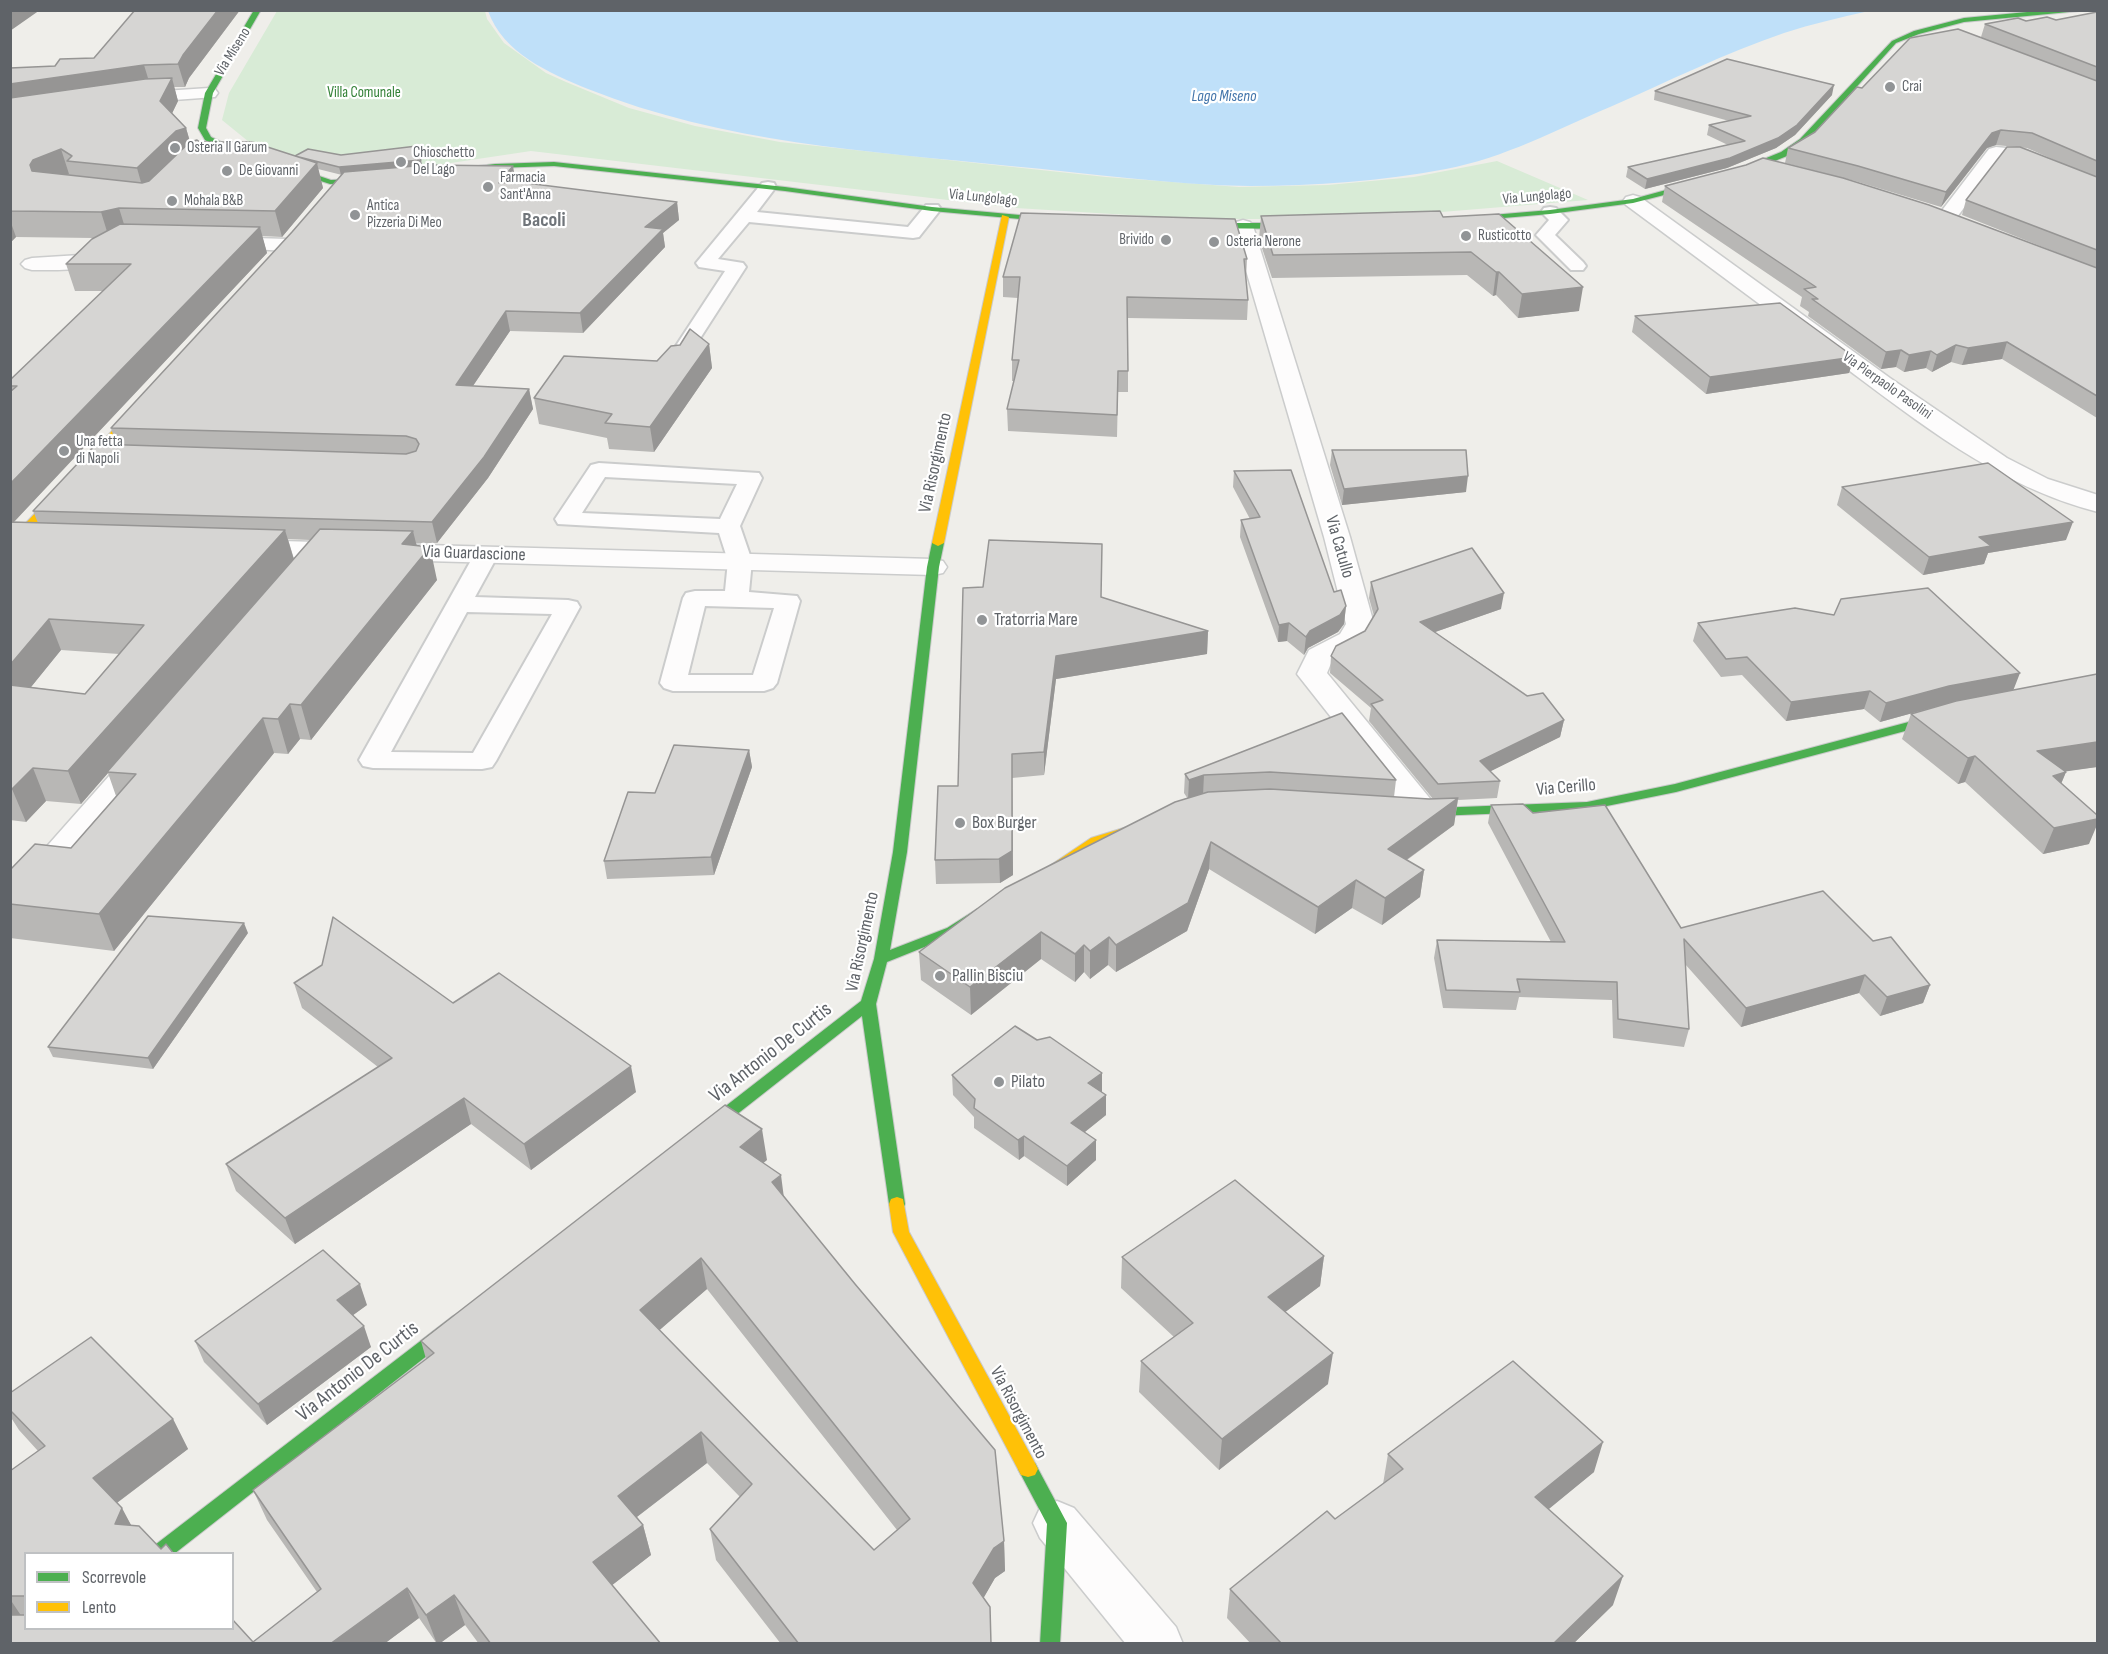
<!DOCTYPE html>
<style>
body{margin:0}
#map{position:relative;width:2108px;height:1654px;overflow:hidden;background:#efeeea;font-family:"Sofia Sans Condensed",sans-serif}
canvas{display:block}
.frame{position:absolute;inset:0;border:12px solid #5f6368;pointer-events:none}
.legend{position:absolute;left:24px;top:1552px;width:210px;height:78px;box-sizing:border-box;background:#fff;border:2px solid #bfc1c3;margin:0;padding:8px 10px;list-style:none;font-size:18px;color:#5f6368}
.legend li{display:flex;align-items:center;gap:12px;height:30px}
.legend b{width:30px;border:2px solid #bfc1c3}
</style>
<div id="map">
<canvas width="2108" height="1654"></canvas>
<div class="frame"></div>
<ul class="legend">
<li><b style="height:8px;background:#4caf50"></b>Scorrevole</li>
<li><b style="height:8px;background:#ffc107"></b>Lento</li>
</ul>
</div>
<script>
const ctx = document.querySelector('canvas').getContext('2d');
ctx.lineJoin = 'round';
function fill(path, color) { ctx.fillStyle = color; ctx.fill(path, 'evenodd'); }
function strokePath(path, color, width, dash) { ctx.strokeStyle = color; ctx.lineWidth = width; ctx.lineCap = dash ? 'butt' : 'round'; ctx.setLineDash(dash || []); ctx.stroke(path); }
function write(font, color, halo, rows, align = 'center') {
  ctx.font = font + ' "Sofia Sans Condensed",sans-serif'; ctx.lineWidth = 4.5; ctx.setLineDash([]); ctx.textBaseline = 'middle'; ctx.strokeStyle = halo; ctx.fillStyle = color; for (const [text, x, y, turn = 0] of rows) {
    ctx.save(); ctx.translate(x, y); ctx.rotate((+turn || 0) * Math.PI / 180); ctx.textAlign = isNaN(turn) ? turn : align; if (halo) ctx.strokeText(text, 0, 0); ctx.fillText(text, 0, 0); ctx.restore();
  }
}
fill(new Path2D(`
 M277 11H485L487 19 504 43 546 73 566 82 629 108 695 126 780 142 1106 177 1239 187 1328 185 1414 177 1497 161 1588 200 1356 219H1193L1016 208 531 151 357 177 249 142 222 120 229 93Z`), '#d8ebd6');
fill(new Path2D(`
 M488 11V10L1869 11C1841 17 1812 24 1784 33 1725 53 1667 82 1610 107 1556 130 1504 158 1446 169 1382 181 1315 186 1250 186 1170 185 1089 173 1010 166 867 151 723 143 588 89 549 73 503 53 488 11Z`), '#bfe0f9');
const lane = new Path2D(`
 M768 182 774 183 776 187 757 212 908 227 926 205H938L941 209 919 237 913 238 749 222 718 259 743 263 746 267 681 368H667L664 364 725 271 699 267 696 263 762 183Z
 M1550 207 1556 208 1568 220 1555 235 1583 262 1586 266 1583 270H1571L1536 235 1549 220 1541 212 1544 208Z
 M599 463 759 473 762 478 740 526 752 561 749 592 797 596 800 601 777 683 773 688 764 691H673L664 688 660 683 683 598 686 593 695 591H725L728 561 719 533 558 524 555 519 591 465ZM605 477 737 484 720 519 582 513ZM705 606 774 608 753 675H688Z
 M486 548 494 550 498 555 475 597 568 600 577 602 580 607 496 761 492 767 482 769 373 768 363 766 359 760 474 555 478 550ZM467 612 552 614 473 753 391 752Z`);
const street = new Path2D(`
 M209 88 215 89 218 93 215 97 133 103 127 102 124 98 127 94 133 93Z
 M1996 147 2026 150 2098 181V194L2016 160 2001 159 1954 221H1940L1937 217 1940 213 1989 149Z
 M1633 195 1640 197 1890 378 2007 458 2048 479 2098 495V512C1998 487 1916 420 1835 360 1765 308 1696 257 1626 205L1623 201 1626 197Z
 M1243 220 1250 222 1253 226 1350 537 1374 624 1361 646 1332 661 1327 673 1437 807 1441 814 1437 821 1425 824 1413 821 1297 674 1309 650 1340 634 1346 624 1324 537 1233 226 1236 222Z
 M221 237 288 239 295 241 298 245 295 249 288 251 214 247 211 243 214 239Z
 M108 243 115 245 118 249C102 273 58 270 32 270L25 268 21 264 25 260 32 258 80 255Z
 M245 540 933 559 943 561 947 567 943 573 933 575 245 556 235 554 231 548 235 542Z
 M144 747 155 749 160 756 155 763 72 861 60 864 48 861 43 853 48 845 133 749Z
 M1057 1501 1074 1508 1176 1627 1183 1644H1126L1040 1538 1033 1523 1040 1508Z`);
const fast = new Path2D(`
 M254 10H261L213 93 206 128 211 137 225 144 331 180 381 178 385 180 384 182 330 184 219 148 205 140 198 128 205 93Z
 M2048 10H2090L1964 22 1919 34 1896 43 1806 143 1787 156 1738 176 1633 203 1550 214 1457 222 1453 220 1457 218 1550 210 1633 199 1732 172 1781 152 1800 139 1892 41 1914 31 1964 18Z
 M554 162 785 187 932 207 1064 219 1068 221 1064 223 932 211 785 191 554 166 495 168 436 175 432 173 436 171 495 164Z
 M1193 223H1304L1308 226 1304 229 1190 228V224Z
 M938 540 944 543 939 567 907 852 890 950 947 928 977 909H987L989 912 957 934 887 962 876 1004 905 1204 903 1209 897 1211 891 1209 889 1204 862 1016 703 1141 697 1143 691 1141 689 1137 691 1133 861 1001 874 959 893 852 927 567 932 543Z
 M1950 711 1956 715 1954 718 1676 792 1587 810 1410 817 1403 813 1410 809 1587 802 1675 784Z
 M459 1314 465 1316 468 1321 465 1326 174 1554H148L151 1548 453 1316Z
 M1028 1461 1035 1463 1067 1523 1060 1644H1040L1047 1524 1018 1469 1021 1463Z`);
const slow = new Path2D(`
 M1002 215 1009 217 944 543 938 546 932 543Z
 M143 400 148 403 146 405 14 549 10 550V540L140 401Z
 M1143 822 1150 826 1148 829 1101 844 1057 872H1047L1045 869 1091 838Z
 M897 1197 903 1199 909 1232 1035 1463 1038 1469 1035 1475 1028 1477 1021 1475 893 1232 889 1204 891 1199Z`);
strokePath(lane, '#cbcccc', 4);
strokePath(street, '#cbcccc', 3);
strokePath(fast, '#cacacb', 2);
strokePath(slow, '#cacacb', 2);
fill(lane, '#fdfcfc');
fill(street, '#fdfcfc');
fill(fast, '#4caf50');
fill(slow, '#ffc107');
fill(new Path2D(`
 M240 10 189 78 185 87H174L178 101 172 113 186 128 190 142H200L295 156 341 155 421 160 422 165 516 183 677 202 679 220 663 233 665 247 583 333 510 331 473 386 529 389 533 409 488 478 437 543H416L417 546 437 580 311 740 300 739 288 754 274 753 114 951 10 938V870L71 848 116 796 108 773 81 804 46 801 26 822 10 820V380L103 291H75L66 264 93 238 16 237 10 243V68L55 66 94 58ZM318 169 342 175 292 232 111 428 116 445 33 511 38 523 14 522 267 253 262 236 282 237 323 188ZM288 539 310 540 294 559ZM61 650 119 654 85 694 31 687Z
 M2097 12V418L2002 359 1962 365 1951 362 1932 372 1926 368 1904 372 1896 367 1881 369 1808 316 1809 312 1800 306 1802 297 1662 202 1665 186 2073 259 1962 215 1966 200 2075 169 2027 148 1996 145 1987 148 1941 207 1855 181 1785 163 1788 148 1815 132 1862 88 1981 37 1985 24 2026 21 2056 20Z
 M1655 91 1832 95 1795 135 1776 148 1727 168 1645 189 1626 177 1628 167 1728 145 1707 135 1709 125 1729 121 1654 100Z
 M1261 216 1443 217 1579 311 1518 318 1496 295 1493 296 1467 275 1272 278 1259 239Z
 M1247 259 1246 279 1248 300 1247 320 1128 318V392H1118L1117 437 1008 431 1007 409 1014 381H1012V360L1018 298 1003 297V277Z
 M1635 316 1854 357 1849 373 1706 394 1632 332Z
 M709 344 712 368 654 452 609 449 607 438 539 424 534 398 657 361Z
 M1332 450 1466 492 1342 505 1330 465Z
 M1234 471 1346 606 1344 624 1338 632 1308 648 1304 655 1287 641 1278 642 1240 537 1241 520 1250 519 1233 487Z
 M1842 487 2066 540 1988 553 1984 564 1923 575 1837 505Z
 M1371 582 1501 609 1435 632 1564 720 1560 737 1490 771 1500 781 1497 798 1458 800 1454 825 1407 860 1424 870 1420 897 1382 925 1352 908 1315 934 1209 869 1187 931 1116 972 1108 965 1090 979 1084 972 1075 982 1041 959 971 1015 921 980 919 952 1188 799 1184 793 1185 774 1342 713 1396 780 1394 797 1433 799 1369 721 1371 708 1330 673 1331 656 1365 631 1374 616 1369 598Z
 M1101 597 1208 631 1207 654 1056 679 1044 775 1012 778 1013 875 1000 883 936 884 935 860 958 786Z
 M1698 623 2013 690 2097 674V767L2065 771 2066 772 2061 784 2089 844 2043 854 1965 782 1958 784 1902 739 1911 714 1945 704 1880 722 1864 709 1786 721 1742 675 1721 677 1693 641Z
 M749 750 752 767 714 875 607 879 604 861 655 793Z
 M1491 805 1533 813 1681 928 1873 941 1930 985 1923 1003 1880 1016 1859 993 1741 1027 1685 964 1689 1029 1684 1047 1613 1038 1612 1000 1519 997 1516 1010 1443 1008 1434 958 1437 940 1551 942 1488 823Z
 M248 933 153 1069 53 1057 48 1047Z
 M294 983 453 1003 636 1092 531 1170 471 1124 295 1244 236 1191 226 1164 378 1067 302 1008Z
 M1037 1040 1102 1092 1106 1115 1085 1132 1096 1160 1067 1186 1024 1156 1019 1160 974 1128V1117L953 1095 952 1075Z
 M767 1160 763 1163 784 1196 1004 1541 1005 1571 995 1578 983 1598 991 1644H781L716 1560 710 1529 740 1497 707 1463 637 1517 643 1525 651 1555 612 1585 661 1644H479L465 1625 439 1644H437L419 1618 384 1644H10V1471L38 1451 19 1430 10 1416V1393L173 1419 188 1449 117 1503 131 1525 161 1549 174 1554H26V1629L253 1642 317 1592 267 1520 253 1490 426 1359 421 1341ZM707 1289 897 1530 874 1550 659 1330Z
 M1324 1256 1320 1286 1285 1312 1328 1384 1219 1470 1139 1392 1141 1361 1174 1337 1121 1288 1122 1257Z
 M367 1305 353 1315 371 1347 267 1425 204 1362 195 1341Z
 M1388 1454 1594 1472 1548 1509 1613 1605 1573 1644H1251L1227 1618 1230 1589 1335 1519 1383 1484Z`), '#b8b7b5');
fill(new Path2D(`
 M10 10H40L10 31Z
 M218 10H240L189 78 185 87 178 64 183 55Z
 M144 65 151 88 10 109V84Z
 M172 78 178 101 167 124 160 101Z
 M1834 85 1832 95 1795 135 1776 148 1727 168 1645 189 1647 179 1730 158Z
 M186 128 193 152 144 193 137 168 176 131Z
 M2001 130 1996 145 1987 148 1941 207 1946 192 1992 133Z
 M61 149 69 174 41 185 38 190 30 165 33 160Z
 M421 160 422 167 341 175 339 167Z
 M317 163 323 188 282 237 275 211Z
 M513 166 516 184 499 183Z
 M677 202 679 220 663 233 665 247 583 333 580 313 645 227Z
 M119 208 127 234 109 238 101 212Z
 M10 220 16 237 10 243Z
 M260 227 267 253 10 526V484Z
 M1496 272H1499L1496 295 1493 296Z
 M1583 287 1579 311 1518 318 1522 294Z
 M506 311 510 331 460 405 456 385Z
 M2007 342 2002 359 1962 365 1968 348Z
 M709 344 712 368 654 452 650 427Z
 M1956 345 1951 362 1932 372 1937 355Z
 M1901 350 1896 367 1881 369 1886 352Z
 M1931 351 1926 368 1904 372 1909 355Z
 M1854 357 1849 373 1706 394 1710 377Z
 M529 389 533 409 488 478 437 543 432 522Z
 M1468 476 1466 492 1342 505 1344 489Z
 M2073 522 2066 540 1988 553 1984 564 1923 575 1929 557 1979 537Z
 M285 530 294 560 107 772 108 773 81 804 68 771Z
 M413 531 420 559 430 547 437 580 311 740 301 705 402 544Z
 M1504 593 1501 609 1418 638 1420 622Z
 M1346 606 1344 624 1338 632 1308 648 1304 655 1306 637 1310 631Z
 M49 619 61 650 10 713V665Z
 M1289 623 1287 641 1278 642 1279 625Z
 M1208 631 1207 654 1056 679 1044 775V752L1056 656Z
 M2020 673 2013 691 1942 705 1880 722 1886 703 1949 686Z
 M1870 691 1864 709 1786 721 1791 702Z
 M290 704 300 739 288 754 278 719Z
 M263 718 274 753 114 951 99 914Z
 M1564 720 1560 737 1477 778 1480 761Z
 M2097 742V767L2027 777 2037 751Z
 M749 750 752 767 714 875 711 857Z
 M1012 754 1013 875 1000 883 999 859Z
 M1975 756 1965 782 1958 784 1968 758Z
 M33 768 46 801 26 822 12 789Z
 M2066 772 2055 798 2053 776Z
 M1204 775 1203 795 1188 799 1189 780Z
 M1458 798 1454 825 1384 876 1388 849Z
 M2097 819V825L2089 844 2043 854 2054 828Z
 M1211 842 1209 869 1187 931 1116 972V945Z
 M1424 870 1420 897 1382 925 1385 898Z
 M1356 880 1352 908 1315 934 1318 907Z
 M244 923 248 933 153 1069 148 1058Z
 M1041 932V959L971 1015 970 987Z
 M1109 937 1108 965 1090 979V951Z
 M1084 945V972L1075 982V954Z
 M1865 975 1859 993 1741 1027 1746 1008Z
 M1930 985 1923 1003 1880 1016 1887 997Z
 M631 1066 636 1092 531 1170 524 1144Z
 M1102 1073V1093L1088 1083Z
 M1106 1095V1115L1071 1143V1123Z
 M464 1098 471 1124 295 1244 285 1218Z
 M762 1129 767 1160 745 1178 740 1147Z
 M1024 1136V1156L1019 1160 1018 1140Z
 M1096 1140V1160L1067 1186V1166Z
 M781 1175 785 1206 772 1182Z
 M1324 1256 1320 1286 1264 1328 1268 1297Z
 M701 1258 707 1289 647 1341 640 1310Z
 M360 1284 367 1305 345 1321 337 1300Z
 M364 1326 371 1347 267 1425 258 1404Z
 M1333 1353 1328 1384 1219 1470 1222 1439Z
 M173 1419 188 1449 110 1508 93 1478Z
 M701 1432 707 1463 625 1526 618 1496Z
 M1603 1442 1594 1472 1527 1527 1535 1497Z
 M122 1508 138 1538 115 1524Z
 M643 1525 651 1555 602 1593 593 1562Z
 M1004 1541 1005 1571 995 1578 975 1613 973 1583 994 1548Z
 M1623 1576 1613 1605 1573 1644H1553Z
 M407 1588 419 1618 384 1644H330Z
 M454 1595 465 1625 439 1644H437L426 1615Z
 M10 1599 26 1623 10 1639Z`), '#969594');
const building = new Path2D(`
 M135 10H218L183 55 178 64 144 65 10 84V68L55 66 60 59 94 58Z
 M2097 12V67L1985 24 2018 18 2026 21 2047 17 2056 20Z
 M1958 29 2097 81V161L2032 133 2001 130 1992 133 1946 192 1858 166 1788 148 1815 132 1857 87 1862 88 1910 38Z
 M1727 59 1834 85 1797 125 1778 138 1730 158 1647 179 1628 167 1745 141 1709 125 1751 116 1655 91Z
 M172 78 160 101 186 128 176 131 137 168 67 161 72 156 61 149 33 160 30 165 32 171 142 183 149 181 190 142 197 140 200 142H252L317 163 275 211 119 208 101 212 10 211V98L145 79Z
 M417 146 421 160 339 167 295 156 308 149 341 155Z
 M2007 147H2020L2097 177V250L1966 200Z
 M1763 158 1843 178 1929 205 2097 268V396L2007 342 1968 348 1956 345 1937 355 1931 351 1909 355 1901 350 1886 352 1812 299H1818L1804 289 1816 287 1665 186 1746 165Z
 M427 165 513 166 499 183 518 182 677 202 645 227 663 229 580 313 506 311 456 385 529 389 484 457 432 522 33 511 96 444 406 454 416 451 419 444 416 439 406 436 111 428 292 232 344 172Z
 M1440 211 1443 217 1499 214 1583 287 1522 294 1499 272H1496L1471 252 1273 255 1261 216Z
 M1021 213 1235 219 1247 259H1244L1248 300 1127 297 1128 371H1118L1117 415 1007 409 1019 360H1012L1020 277H1003Z
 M120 224 260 227 10 484V392L17 386H10V380L131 264H66L92 239Z
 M1780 303 1854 357 1710 377 1635 316Z
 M690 329 709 344 650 427 605 423 612 414 534 398 564 356 657 361 671 346 680 345Z
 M1332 450H1466L1468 476 1344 489Z
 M1988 463 2073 522 1979 537 1991 546 1929 557 1842 487Z
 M1291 470 1334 592 1341 590 1346 606 1340 615 1310 631 1306 637 1289 623 1279 625 1241 520 1260 517 1234 471Z
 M12 522 285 530 68 771 33 768 12 789H10V685L85 694 144 625 49 619 10 665V523Z
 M320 529 413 531 402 544 430 547 301 705 290 704 278 719 263 718 99 914 10 904V870L35 844 71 848 136 774 107 772Z
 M989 540 1102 544 1101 597 1208 631 1056 656 1044 752 1012 754V851L999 859 935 860 938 786H958L963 588 983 587Z
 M1472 548 1504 593 1420 622 1527 696 1543 693 1564 720 1480 761 1500 781 1438 784 1371 704 1383 700 1331 656 1336 646 1365 631 1378 609 1371 582Z
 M1928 588 2020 673 1949 686 1886 703 1870 691 1791 702 1747 657 1726 659 1698 623 1795 608 1834 615 1841 599Z
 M2097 674V742L2037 751 2066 772 2053 776 2097 815V819L2054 828 1975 756 1968 758 1911 714 1956 701Z
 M1342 713 1396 780 1270 772 1204 775 1189 780 1185 774Z
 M674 745 749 750 711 857 604 861 628 792 655 793Z
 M1270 789 1429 799 1458 798 1388 849 1424 870 1385 898 1356 880 1318 907 1211 842 1188 903 1116 945 1109 937 1090 951 1084 945 1075 954 1041 932 970 987 919 952 1005 888 1175 802 1208 792Z
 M1523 804 1533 813 1605 805 1681 928 1823 891 1873 941 1891 937 1930 985 1887 997 1865 975 1746 1008 1684 939 1689 1029 1618 1019 1617 982 1517 979 1520 992 1446 990 1437 940 1565 942 1491 805Z
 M148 916 244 923 148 1058 48 1047Z
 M333 917 453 1003 499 973 631 1066 524 1144 464 1098 285 1218 226 1164 392 1058 294 983 322 965Z
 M1015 1026 1037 1040 1050 1037 1102 1073 1088 1083 1106 1095 1071 1123 1096 1140 1067 1166 1024 1136 1018 1140 974 1108 975 1099 952 1075Z
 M725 1105 762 1129 740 1147 781 1175 772 1182 855 1284 995 1450 1004 1541 994 1548 973 1583 990 1607 991 1644H799L710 1529 752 1484 701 1432 618 1496 643 1525 593 1562 661 1644H491L454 1595 426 1615 407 1588 330 1644H10V1615H26V1629H232V1619L253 1642 321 1589 253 1490 434 1353 421 1341ZM701 1258 910 1519 874 1550 640 1310Z
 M1235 1180 1324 1256 1268 1297 1333 1353 1222 1439 1141 1361 1193 1323 1122 1257Z
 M323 1250 360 1284 337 1300 364 1326 258 1404 195 1341Z
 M91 1337 173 1419 93 1478 122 1508 115 1524 139 1526 161 1549 166 1544 174 1554H26V1596H10V1471L45 1446 10 1410V1393Z
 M1513 1361 1603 1442 1535 1497 1623 1576 1553 1644H1282L1230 1589 1327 1511 1335 1519 1403 1469 1388 1454Z`);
fill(building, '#d6d5d3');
strokePath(building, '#969594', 1.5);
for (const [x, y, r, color] of [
 [1890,87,6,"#919496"],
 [175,148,6,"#919496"],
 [401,162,6,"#919496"],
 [227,171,6,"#919496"],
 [488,187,6,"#919496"],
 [172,201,6,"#919496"],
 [355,215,6,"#919496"],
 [1466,236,6,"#919496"],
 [1166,240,6,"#919496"],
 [1214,242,6,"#919496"],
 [64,451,6,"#919496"],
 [982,620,6,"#919496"],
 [960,823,6,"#919496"],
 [940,976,6,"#919496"],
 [999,1082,6,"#919496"]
]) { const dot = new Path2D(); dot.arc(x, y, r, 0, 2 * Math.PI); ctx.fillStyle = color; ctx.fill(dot); strokePath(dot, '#fff', 2); }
write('15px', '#5f6368', '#fff', [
 ["Via Miseno",233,52,-58],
 ["Via Lungolago",1537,197,-5],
 ["Via Lungolago",983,198,6],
 ["Via Pierpaolo Pasolini",1887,386,35]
]);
write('15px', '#5f6368', '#fff', [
 ["Crai",1902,87],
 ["Osteria Il Garum",187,148],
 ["Chioschetto",413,153],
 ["Del Lago",413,170],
 ["De Giovanni",239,171],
 ["Farmacia",500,178],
 ["Sant'Anna",500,195],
 ["Mohala B&B",184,201],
 ["Antica",367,206],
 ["Pizzeria Di Meo",367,223],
 ["Rusticotto",1478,236],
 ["Brivido",1154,240,"right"],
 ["Osteria Nerone",1226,242],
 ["Una fetta",76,442],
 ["di Napoli",76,459]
], 'left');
write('15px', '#348238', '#fff', [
 ["Villa Comunale",364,93]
]);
write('italic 16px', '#4174aa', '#fff', [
 ["Lago Miseno",1224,97]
]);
write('18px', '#5f6368', '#fff', [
 ["Via Risorgimento",936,463,-78],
 ["Via Catullo",1339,547,74],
 ["Via Guardascione",474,554,2],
 ["Via Cerillo",1566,788,-5],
 ["Via Risorgimento",863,942,-78],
 ["Via Risorgimento",1018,1413,62]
]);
write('18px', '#5f6368', '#fff', [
 ["Tratorria Mare",994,620],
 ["Box Burger",972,823],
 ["Pallin Bisciu",952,976],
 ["Pilato",1011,1082]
], 'left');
write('bold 20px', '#70757a', '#fff', [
 ["Bacoli",544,221]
]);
write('21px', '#5f6368', '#fff', [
 ["Via Antonio De Curtis",771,1053,-38],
 ["Via Antonio De Curtis",358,1372,-38]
]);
</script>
